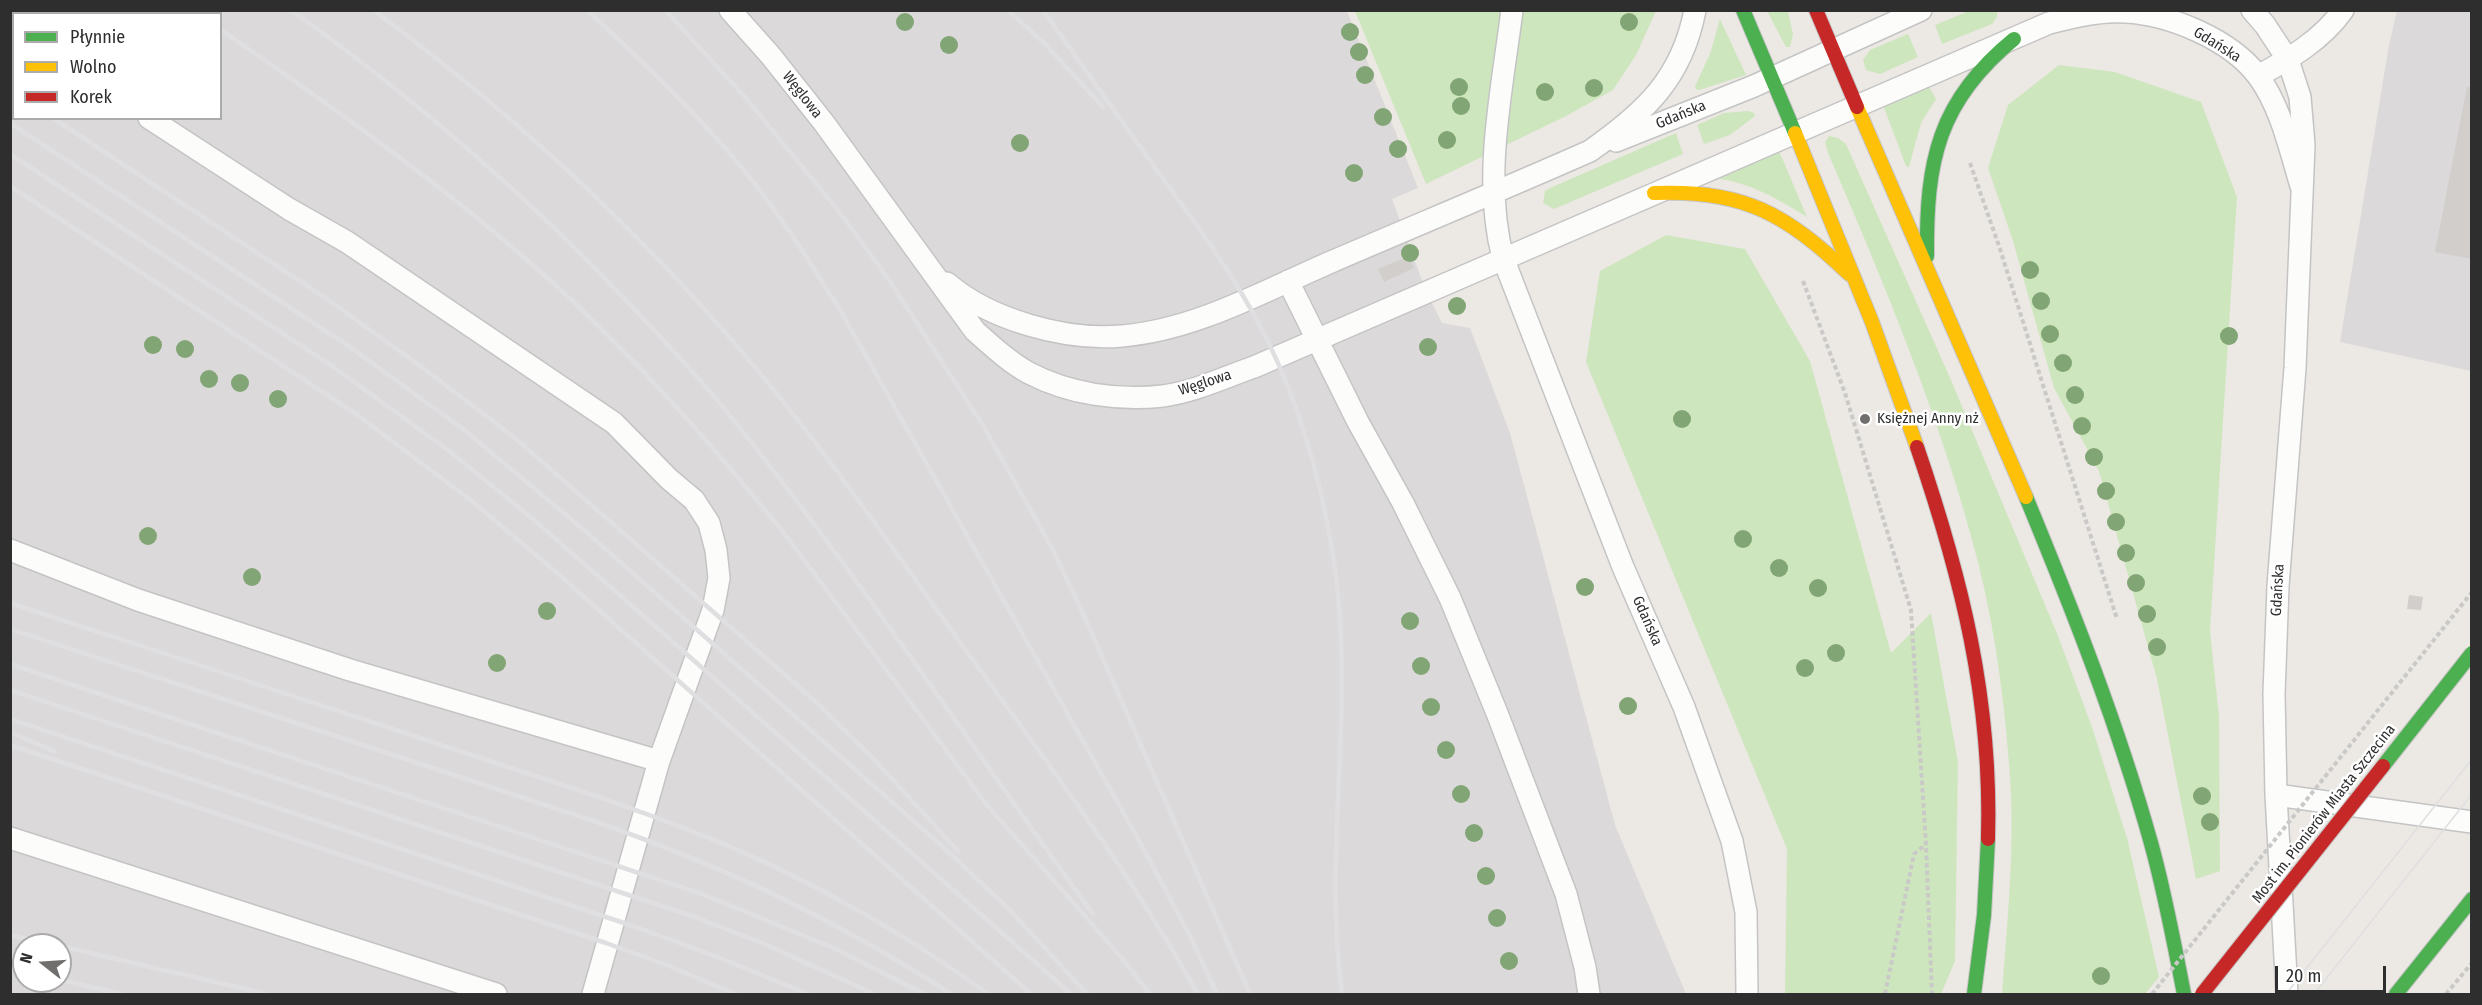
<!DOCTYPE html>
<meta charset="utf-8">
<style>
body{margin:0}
#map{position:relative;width:2482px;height:1005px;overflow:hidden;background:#ece8e4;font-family:"Fira Sans Condensed",sans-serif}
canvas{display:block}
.frame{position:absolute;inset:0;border:12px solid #2e2e2e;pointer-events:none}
.legend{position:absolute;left:12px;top:12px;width:210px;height:108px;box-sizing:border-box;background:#fff;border:2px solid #ababab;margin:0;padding:8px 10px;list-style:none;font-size:18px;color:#2e2e2e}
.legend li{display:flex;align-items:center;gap:12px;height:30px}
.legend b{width:30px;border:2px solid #ababab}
.north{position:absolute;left:12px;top:933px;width:60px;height:60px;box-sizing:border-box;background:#fff;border:2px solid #ababab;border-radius:50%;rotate:287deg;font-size:16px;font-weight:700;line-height:24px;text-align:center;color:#2e2e2e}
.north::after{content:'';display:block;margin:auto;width:21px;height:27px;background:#706f6e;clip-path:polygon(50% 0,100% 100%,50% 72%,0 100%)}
.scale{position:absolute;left:2275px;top:966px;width:111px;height:27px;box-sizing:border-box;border:3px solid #2e2e2e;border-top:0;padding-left:8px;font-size:18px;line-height:21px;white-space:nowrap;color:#2e2e2e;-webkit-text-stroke:4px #fff;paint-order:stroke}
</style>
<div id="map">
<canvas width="2482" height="1005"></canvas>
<div class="frame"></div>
<ul class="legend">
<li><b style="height:8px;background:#4caf50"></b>Płynnie</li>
<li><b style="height:8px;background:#ffc107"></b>Wolno</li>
<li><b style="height:8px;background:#c62828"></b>Korek</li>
</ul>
<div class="north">N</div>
<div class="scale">20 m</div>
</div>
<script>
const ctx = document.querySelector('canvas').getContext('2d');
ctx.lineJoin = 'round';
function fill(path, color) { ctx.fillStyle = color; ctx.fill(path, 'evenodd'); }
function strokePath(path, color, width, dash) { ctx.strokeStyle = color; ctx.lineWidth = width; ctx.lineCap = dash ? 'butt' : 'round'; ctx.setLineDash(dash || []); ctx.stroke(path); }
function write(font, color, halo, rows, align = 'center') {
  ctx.font = font + ' "Fira Sans Condensed",sans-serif'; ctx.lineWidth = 5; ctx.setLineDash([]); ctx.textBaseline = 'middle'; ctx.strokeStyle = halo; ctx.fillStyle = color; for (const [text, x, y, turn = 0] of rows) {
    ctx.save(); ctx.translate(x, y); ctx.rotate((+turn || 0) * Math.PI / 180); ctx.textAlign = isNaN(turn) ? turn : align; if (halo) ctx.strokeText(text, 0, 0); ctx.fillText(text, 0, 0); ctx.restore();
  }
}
fill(new Path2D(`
 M10 11H1347L1418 188 1392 199 1426 291 1442 323 1470 328 1510 433 1615 825 1686 994H11ZM14 14H220V118H14ZM24 945H60V981H24Z
 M2397 11H2471V371L2340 342 2389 45Z`), '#dcd9db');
fill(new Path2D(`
 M1355 11H1656L1636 55 1613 90 1566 116 1426 184Z
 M1767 11H1788L1793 34 1790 47H1786Z
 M1969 11H1997V17L1992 24 1942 44 1935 25Z
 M1720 19 1746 75 1699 90 1696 89 1695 86 1710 54Z
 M1908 34 1918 57 1880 74 1866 70 1863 60 1870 50Z
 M2059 65 2115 72 2201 102 2237 197 2210 630 2219 717 2220 871 2196 879 2157 679 2099 471 2054 388 2013 241 1988 168 2008 105Z
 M1928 85 1936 99 1921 123 1909 167 1906 166 1883 105Z
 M1748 111 1754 113 1755 116 1730 135 1704 144 1697 125 1724 113Z
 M1676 133 1683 154 1554 209 1543 203 1545 191 1550 188Z
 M1829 136 1838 138 1846 144 1951 380 2058 636 2092 727 2127 838 2159 977 2145 994H2002C2007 923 2015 849 2010 777 2005 706 1996 635 1979 566 1943 424 1886 288 1828 153L1825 142Z
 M1778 151 1780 153 1807 217C1779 200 1753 184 1720 179L1718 176Z
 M1666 235 1745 249 1810 361 1891 653 1931 613 1958 762 1955 961 1941 994H1785L1787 849 1586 362 1600 271Z`), '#cee6be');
fill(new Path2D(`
 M2467 87 2472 88V259L2435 252Z
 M1409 256 1414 268 1384 282 1378 269Z
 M2409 595 2423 597 2421 610 2407 609Z`), '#d1cecb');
const lane = new Path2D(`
 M730 10 771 56 824 123 975 331C992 346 1009 362 1029 373 1069 394 1118 401 1163 396 1194 392 1225 377 1254 367L2049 23C2073 17 2100 10 2125 12 2170 14 2231 40 2258 76 2281 107 2290 150 2301 186
 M1512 10C1502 91 1482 179 1503 258L1623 567 1684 707 1732 841 1746 912 1747 994
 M2252 10 2265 25 2288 60 2300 97 2304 145 2295 368 2278 586 2274 694 2276 795 2287 994
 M10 30 14 32
 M2258 76C2289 59 2322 40 2343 10
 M149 118 289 209 347 242 614 423 669 479 694 500 709 523 716 550 719 578 713 610 659 761
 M1616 141 1754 86 1921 10
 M1288 281 1358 422 1403 503 1450 598 1497 713 1566 894 1585 967 1589 994
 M947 283C990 320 1066 341 1122 336 1195 330 1264 291 1331 262 1417 225 1504 189 1590 151 1644 113 1682 79 1695 10
 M10 550 138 600 350 670 659 761 593 994
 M2276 795 2472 822
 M10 838 496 994`);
const fast = new Path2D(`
 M1743 10 1795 133
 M1927 256C1926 161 1938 101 2014 39
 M2026 497C2073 611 2118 725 2151 843 2165 893 2174 943 2184 994
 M1974 994 1984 915 1988 839
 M2396 994 2472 899`);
const slow = new Path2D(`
 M1857 107 2026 497
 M1795 133 1872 322 1917 447
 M1654 193C1743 189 1786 214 1849 274`);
const jam = new Path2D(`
 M1816 10 1857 107
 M1917 447C1962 579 1992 699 1988 839`);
strokePath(lane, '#c5c4c5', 24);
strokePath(fast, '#c5c4c5', 16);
strokePath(slow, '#c5c4c5', 16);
strokePath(jam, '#c5c4c5', 16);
strokePath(new Path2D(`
 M1970 163 2000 249 2117 619
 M1803 281 1845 393 1911 610 1926 845 1932 994
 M1885 994 1914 854 1925 845
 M2446 994 2472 963`), '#c9c9c8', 4, [4.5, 3]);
strokePath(lane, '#fcfcfb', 21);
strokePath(fast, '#4caf50', 14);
strokePath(slow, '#ffc107', 14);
strokePath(jam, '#c62828', 14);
strokePath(new Path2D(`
 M2286 994 2472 759
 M2314 994 2472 794`), '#dfdfe1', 1.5);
strokePath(new Path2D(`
 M193 10 197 14
 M291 10C416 99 531 199 636 311 665 342 695 373 722 406 855 569 970 745 1093 914
 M373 10C521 119 657 247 773 389 840 471 900 559 962 645 1045 759 1129 871 1198 994
 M587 10C643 62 699 115 747 174 782 217 811 264 840 310L1141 844 1191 938 1217 994
 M665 10 745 97 841 214 889 280 984 427 1053 550 1086 620 1250 994
 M1008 10 1046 45 1103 107
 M1043 10C1082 66 1122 121 1161 176 1197 225 1233 274 1261 328 1306 413 1334 525 1340 620 1348 745 1325 871 1342 994
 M220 29C331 106 442 184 543 274 632 353 712 444 787 537L987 805 1121 957 1150 994
 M10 91 14 93
 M53 118 327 299 423 368 515 438 816 702 872 757 958 851
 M10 123 350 347 463 429 584 530 944 848 1008 908 1087 994
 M10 154 332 366 448 450 534 520 639 612 1071 994
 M10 186 356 414 473 502 556 572 1031 994
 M10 603C152 649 293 696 435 743 537 777 641 808 740 851 828 890 911 938 988 994
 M10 629 588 819C721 865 832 917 951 994
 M10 664 702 894 836 949 924 994
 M10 690 695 917 767 945 874 994
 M10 719 633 926 720 958 808 994
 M10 732 54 751
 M10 745 606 943 669 966 735 994
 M10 935 55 945
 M60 946 267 994
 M10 968 24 972
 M60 980 122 994`), '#dfdfe1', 4.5);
const fastBridge = new Path2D(`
 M2383 766 2472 653`);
const jamBridge = new Path2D(`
 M2202 994 2383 766`);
strokePath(fastBridge, '#c6c5c4', 16, []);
strokePath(jamBridge, '#c6c5c4', 16, []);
strokePath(new Path2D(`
 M2152 994 2472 592`), '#c9c9c8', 4, [4.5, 3]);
strokePath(fastBridge, '#4caf50', 14);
strokePath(jamBridge, '#c62828', 14);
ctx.fillStyle = '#82a575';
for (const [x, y] of [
 [905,22],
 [1629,22],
 [1350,32],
 [949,45],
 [1359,52],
 [1365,75],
 [1459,87],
 [1594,88],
 [1545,92],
 [1461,106],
 [1383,117],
 [1447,140],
 [1020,143],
 [1398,149],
 [1354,173],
 [1410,253],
 [2030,270],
 [2041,301],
 [1457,306],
 [2050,334],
 [2229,336],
 [153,345],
 [1428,347],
 [185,349],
 [2063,363],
 [209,379],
 [240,383],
 [2075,395],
 [278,399],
 [1682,419],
 [2082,426],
 [2094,457],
 [2106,491],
 [2116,522],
 [148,536],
 [1743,539],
 [2126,553],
 [1779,568],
 [252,577],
 [2136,583],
 [1585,587],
 [1818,588],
 [547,611],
 [2147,614],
 [1410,621],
 [2157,647],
 [1836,653],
 [497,663],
 [1421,666],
 [1805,668],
 [1628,706],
 [1431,707],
 [1446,750],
 [1461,794],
 [2202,796],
 [2210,822],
 [1474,833],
 [1486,876],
 [1497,918],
 [1509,961],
 [2101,976]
]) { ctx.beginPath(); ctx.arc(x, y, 9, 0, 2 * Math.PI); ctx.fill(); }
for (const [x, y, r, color] of [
 [1865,419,6,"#706f6e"]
]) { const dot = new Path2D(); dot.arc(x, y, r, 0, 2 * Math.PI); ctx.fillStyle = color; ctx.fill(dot); strokePath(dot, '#fff', 2); }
write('15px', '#2e2e2e', '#fff', [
 ["Gdańska",2217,45,32],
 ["Węglowa",802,95,52],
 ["Gdańska",1681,115,-22],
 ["Węglowa",1205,383,-18],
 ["Gdańska",2278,590,-87],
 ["Gdańska",1647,621,66],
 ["Most im. Pionierów Miasta Szczecina",2324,814,-52]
]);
write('15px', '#2e2e2e', '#fff', [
 ["Księżnej Anny nż",1877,419]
], 'left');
</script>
